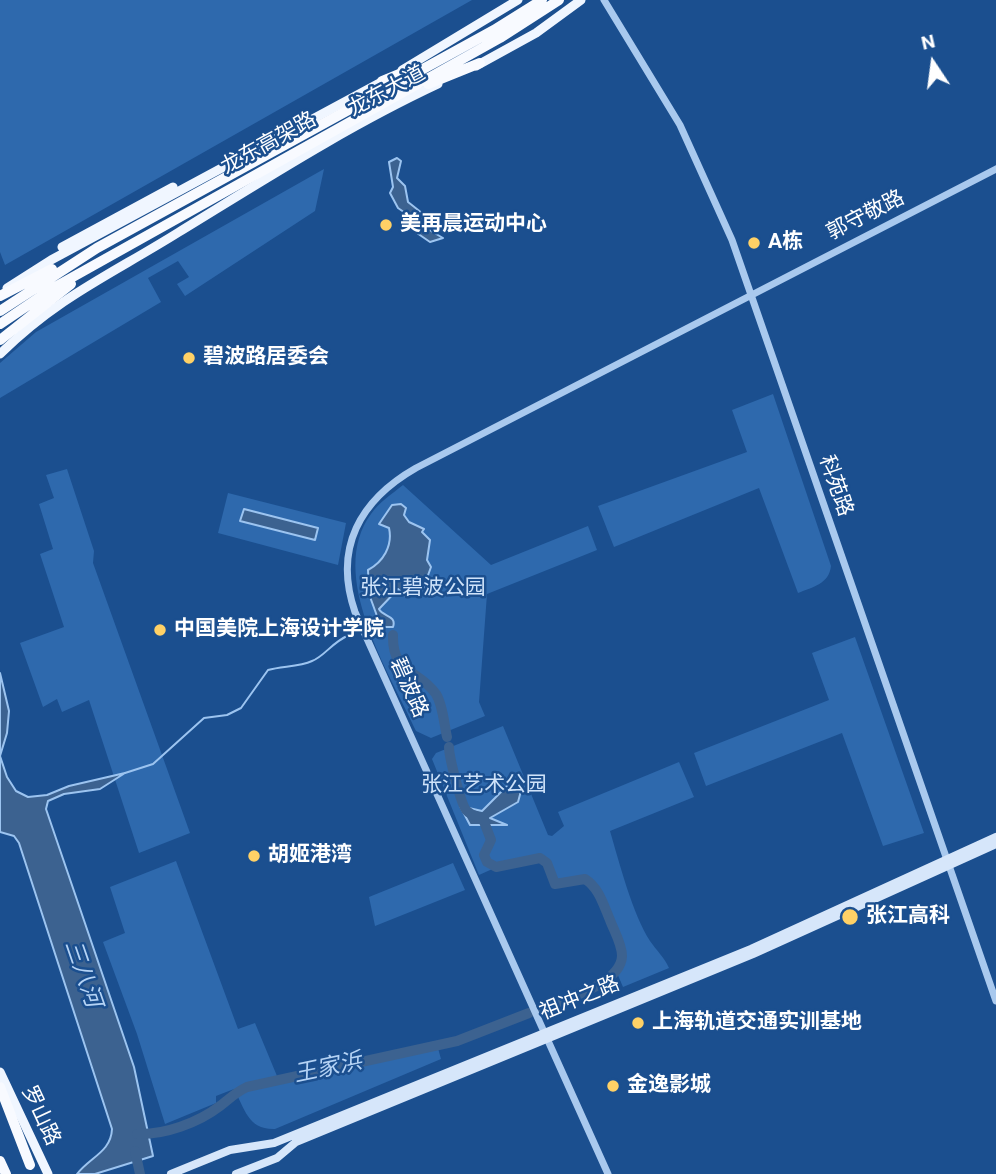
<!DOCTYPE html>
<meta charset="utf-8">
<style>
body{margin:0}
#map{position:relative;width:996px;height:1174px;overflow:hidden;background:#1b4f8f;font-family:Roboto,sans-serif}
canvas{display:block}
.north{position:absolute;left:898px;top:28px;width:70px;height:70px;-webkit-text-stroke:5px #1b4f8f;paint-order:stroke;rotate:347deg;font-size:19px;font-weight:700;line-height:28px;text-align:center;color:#fff}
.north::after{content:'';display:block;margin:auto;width:24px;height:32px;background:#fff;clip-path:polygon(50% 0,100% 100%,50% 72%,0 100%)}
</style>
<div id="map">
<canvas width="996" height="1174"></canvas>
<div class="north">N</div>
</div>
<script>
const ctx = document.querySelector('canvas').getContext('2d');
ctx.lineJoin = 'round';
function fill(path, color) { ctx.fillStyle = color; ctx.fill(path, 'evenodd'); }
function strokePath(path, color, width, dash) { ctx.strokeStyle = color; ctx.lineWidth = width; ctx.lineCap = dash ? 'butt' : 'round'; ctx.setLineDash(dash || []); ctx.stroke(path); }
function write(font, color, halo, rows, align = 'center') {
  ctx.font = font + ' Roboto,"Noto Sans SC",sans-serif'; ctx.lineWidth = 5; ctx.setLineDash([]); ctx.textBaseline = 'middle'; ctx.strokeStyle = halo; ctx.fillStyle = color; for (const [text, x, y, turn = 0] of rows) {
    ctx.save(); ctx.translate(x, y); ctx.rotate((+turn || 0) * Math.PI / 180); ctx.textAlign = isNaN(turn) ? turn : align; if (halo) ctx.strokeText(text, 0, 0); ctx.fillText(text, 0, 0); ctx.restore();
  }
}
fill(new Path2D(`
 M0 0H472L5 265 0 252Z
 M324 169 315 211 185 296 177 284 189 277 178 261 148 278 161 302 0 398V363L36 332Z
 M773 394 831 566C829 584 813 587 798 593L759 488 614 547 598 506 747 452 732 410Z
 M67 469 94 551 93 563 190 833 139 853 89 700 62 712 57 699 43 707 20 643 64 627 40 554 53 549 39 504 54 498 46 475Z
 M403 485 491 565 588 526 597 550 487 594 479 702 485 716 431 738 416 731C390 673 326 575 371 514 379 502 392 494 403 485Z
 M228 493 346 523 338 565 218 533Z
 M855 637 924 833 883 846 842 733 706 786 694 753 829 700 812 653Z
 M503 726 548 835 552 836 564 826 558 812 679 762 694 797 610 831C619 862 633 915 650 941 657 951 664 957 669 968L623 987 617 973C627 950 606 893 585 879L555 884 547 863 539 858 508 862 479 875 432 759 436 753Z
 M176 861 238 1029 255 1023 277 1076 436 1041 441 1059 275 1129C248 1130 245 1109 234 1089L216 1096V1103L165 1124 137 1034 103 942 125 933 110 887Z
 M453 863 465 890 375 926 369 897Z`), '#2e69ad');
const water = new Path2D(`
 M397 158 401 161 397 178 405 186 408 202 427 217 431 231 443 238 430 242 414 231 411 217 398 208 390 193 393 187 389 162Z
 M401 504 406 508 404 515 409 522 424 529 422 532 430 540 427 560 431 567 423 589 406 597 398 589 379 609C383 617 397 615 393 627H381L369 594 368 570C383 562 393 546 389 528L379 524 392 505Z
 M244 509 318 528 315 540 240 521Z
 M0 673 9 711 7 733 0 756 7 777 16 791 28 797 47 795 69 786 125 773 100 789 64 794 48 801 46 809 134 1067 153 1156 95 1174H77C90 1157 111 1152 112 1129L19 843 14 836 0 832Z
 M507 786 521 791 518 802 490 818 507 825H470L460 806 482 811Z`);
fill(water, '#3c6290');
strokePath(water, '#9cc4f0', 2);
strokePath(new Path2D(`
 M125 773 153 764 204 718 227 715 241 708 268 670C282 666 299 667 312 661 325 656 331 643 349 635`), '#9cc4f0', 2);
strokePath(new Path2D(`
 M393 635C392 675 418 668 436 694 443 705 444 724 447 737
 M449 747C449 756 461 806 467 811 471 815 478 817 483 819L491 840 484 855 487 862 496 867 540 858 547 863 555 884 585 879C599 888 603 904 610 920 614 931 622 944 622 956 621 985 562 1000 538 1010
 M137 1134C164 1135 198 1123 220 1106 229 1099 236 1092 247 1087L457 1041 529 1013
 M135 1151 140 1174`), '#3c6290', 10);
strokePath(new Path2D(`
 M604 0 680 125 732 240 996 1001
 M608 1174 355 612C333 548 360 500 416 468L996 169`), '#a9c9ee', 7);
strokePath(new Path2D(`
 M171 1174 230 1150 274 1143 751 949 996 837
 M236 1174 277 1158 296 1142 753 954 996 844`), '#d6e6fa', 8);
strokePath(new Path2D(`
 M476 66 536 33 581 0
 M402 70 518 0
 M62 247 173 187
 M7 288 51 260 387 79
 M0 354C59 296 112 274 179 232 264 180 348 126 438 84
 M0 1072 48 1174`), '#f0f6ff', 9);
strokePath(new Path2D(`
 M382 81 411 69
 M428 84 480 63
 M0 296 52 269
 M0 311 97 248 494 30 542 0
 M0 324 55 287 500 38 559 0
 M0 340 71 284
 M0 1087 30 1165
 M0 1161 6 1174`), '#f8faff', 10);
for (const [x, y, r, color] of [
 [386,225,7,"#ffd166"],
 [754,243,7,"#ffd166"],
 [189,358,7,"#ffd166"],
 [160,630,7,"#ffd166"],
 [254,856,7,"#ffd166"],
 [850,917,9,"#ffd166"],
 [638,1023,7,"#ffd166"],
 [613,1086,7,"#ffd166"]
]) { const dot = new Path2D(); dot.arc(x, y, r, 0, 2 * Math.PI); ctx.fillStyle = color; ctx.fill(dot); strokePath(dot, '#1b4f8f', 2.5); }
write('21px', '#fff', '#1b4f8f', [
 ["龙东大道",387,92,-28],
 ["龙东高架路",269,144,-29],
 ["郭守敬路",866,216,-27],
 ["科苑路",835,486,71],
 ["碧波路",408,688,66],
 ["祖冲之路",580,999,-22],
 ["罗山路",40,1116,65]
]);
write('bold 21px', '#fff', '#1b4f8f', [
 ["美再晨运动中心",400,225],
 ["A栋",768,243],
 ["碧波路居委会",203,358],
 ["中国美院上海设计学院",174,630],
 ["胡姬港湾",268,856],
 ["张江高科",866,917],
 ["上海轨道交通实训基地",652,1023],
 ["金逸影城",627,1086]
], 'left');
write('21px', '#cfe3fa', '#1b4f8f', [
 ["张江碧波公园",423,589],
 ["张江艺术公园",484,786]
]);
write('italic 23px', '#b5d3f5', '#1b4f8f', [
 ["三八河",82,974,71],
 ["王家浜",328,1069,-12]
]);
</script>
